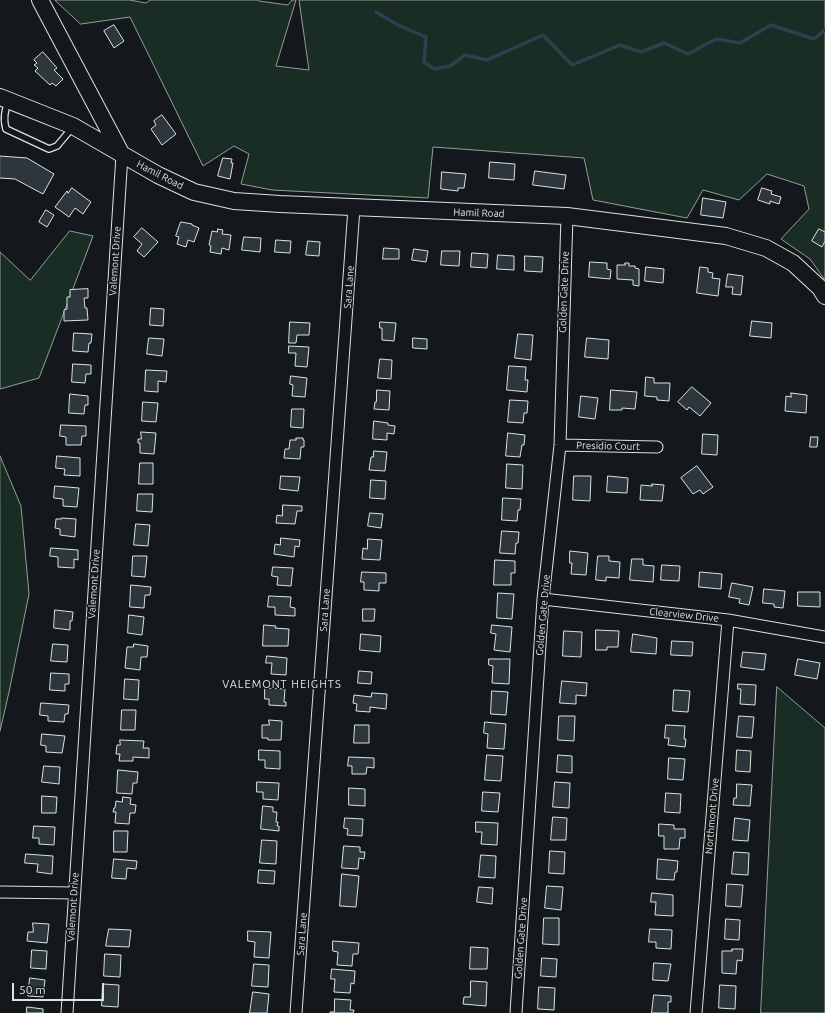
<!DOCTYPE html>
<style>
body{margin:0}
#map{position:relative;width:825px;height:1013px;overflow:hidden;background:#14181c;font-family:Ubuntu,sans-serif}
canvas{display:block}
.scale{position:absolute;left:12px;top:983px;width:92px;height:18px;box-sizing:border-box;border:2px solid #d8e6dc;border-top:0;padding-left:5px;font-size:12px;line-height:14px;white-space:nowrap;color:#d8e6dc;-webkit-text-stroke:3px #14181c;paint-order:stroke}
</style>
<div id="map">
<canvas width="825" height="1013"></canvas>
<div class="scale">50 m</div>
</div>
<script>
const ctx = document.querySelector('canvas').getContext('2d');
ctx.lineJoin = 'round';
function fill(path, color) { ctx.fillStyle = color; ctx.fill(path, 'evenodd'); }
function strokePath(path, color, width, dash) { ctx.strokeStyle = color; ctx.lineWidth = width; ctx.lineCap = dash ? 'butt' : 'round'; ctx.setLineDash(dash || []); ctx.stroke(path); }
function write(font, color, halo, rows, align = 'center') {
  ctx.font = font + ' Ubuntu,sans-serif'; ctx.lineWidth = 3; ctx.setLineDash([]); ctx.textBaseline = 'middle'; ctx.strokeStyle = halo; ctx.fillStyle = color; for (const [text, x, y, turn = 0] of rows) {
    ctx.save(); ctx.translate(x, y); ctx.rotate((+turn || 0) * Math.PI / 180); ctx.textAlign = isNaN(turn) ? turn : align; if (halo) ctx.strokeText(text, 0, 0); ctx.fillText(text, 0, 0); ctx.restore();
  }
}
const green = new Path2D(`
 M55 0H130L146 3 150 0H257L259 1 288 5 292 0H296L276 66 309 70 299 0H825V280L810 259 781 239 809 209 804 186 767 174 739 200 703 190 687 218 593 200 584 158 433 147 428 198 272 190 241 184 249 154 234 146 203 166 130 17 81 24Z
 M70 231 93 236 39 378 0 389V252L30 280Z
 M0 456 21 506 29 594 9 692 0 731Z
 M777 687 825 728V1013H761Z`);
fill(green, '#1a2d24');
strokePath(green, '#939e99', 1);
strokePath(new Path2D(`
 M376 12 398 25 426 37 424 62 434 69 450 66 465 55 487 60 543 35 572 65 620 45 641 52 664 43 688 54 716 39 740 43 771 25 814 39 825 30`), '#2f3f4d', 3.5);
const building = new Path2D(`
 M114 25 124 41 114 48 104 31Z
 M43 52 57 68 54 70 63 79 56 86 52 83 50 85 35 71 38 68 34 65 37 63 34 60Z
 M162 115 176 134 162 145 151 129 156 125 154 121Z
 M0 156 27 158 54 174 43 194 15 179 0 178Z
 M223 158 232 159 231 163H233L230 179 218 176Z
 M490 162 515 164 514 180 489 178Z
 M535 171 566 175 564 189 533 185Z
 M442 172 466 174 464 188H458V191L441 189Z
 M72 188 91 202 83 214 75 208 69 217 55 207 67 191 68 193Z
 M762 188 772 191 771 194 781 197 779 204 770 201V204L758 200Z
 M703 198 726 202 723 218 701 215Z
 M46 210 54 215 47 227 39 222Z
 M181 222 192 224V225L199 228 194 242 188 240 186 247 177 244 179 237 176 236Z
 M142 228 158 242 144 257 137 251 142 244 134 237Z
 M218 229 223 230 222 234 231 235 229 250 222 248 221 254 210 252 211 246 209 245 212 231 217 232Z
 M819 229 825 232V241L822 247 812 241Z
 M244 237 261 238 260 252 242 250Z
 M276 240 291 241 290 253 275 252Z
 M308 241 320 242 319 256 306 255Z
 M384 248 399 249V259H383Z
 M414 249 428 251 426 262 412 260Z
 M442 251H460L459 266 441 265Z
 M472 253 488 254 487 268 471 267Z
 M498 255 514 256V270L497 269Z
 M525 256 543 257 542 272 525 271Z
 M590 262 607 263V269L611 270 610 279 589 277Z
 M625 263H629V266H635V268L639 269V286L633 285V280L617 279V265H625Z
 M646 267 664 269 663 283 645 281Z
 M700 267 708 268V272L713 273 712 278 720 279 718 296 697 293Z
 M728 274 743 276 741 295 732 294 733 287H726Z
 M88 289V298H84L85 308H87L88 320 64 321V310L67 309V297H70V290Z
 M151 308 164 309 163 326 150 325Z
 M752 321 772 323 771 338 750 336Z
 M290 322 310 323 309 335H297L296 343H289Z
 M380 322 396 323 394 341 382 340V328H380Z
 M74 333 92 334 91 343H89L88 352 73 351Z
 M518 334 533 335 531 360 515 358Z
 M149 338 164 339 162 356 147 354Z
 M413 338 427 339V349L413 348Z
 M587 338 609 340 608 359 585 357Z
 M289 346 309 347 307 367 295 366 296 353H289Z
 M380 359 392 360 391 379 378 378Z
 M73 364 91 365V374H86L85 383 72 382Z
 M509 366 526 367 525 380H528L527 392 507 390Z
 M146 370 167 371 166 382 158 381V392L145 391Z
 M291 376 307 378 305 397 292 396 293 385 290 384Z
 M646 377 654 378V383H670L669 401 657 400V397L645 396Z
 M692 387 711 403 700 416 689 407 687 410 678 402Z
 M377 390 390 391 389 410 374 409 375 402H376Z
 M611 390 637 392 635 409 622 408V410H610Z
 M791 393 807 395 806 413 785 411 786 396 791 397Z
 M70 394 88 396V405H85L84 414 69 413Z
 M581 396 598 398 595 419 579 417Z
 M510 400 528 401 527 413H524L523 423 508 422Z
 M143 402 158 403 156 422 142 421Z
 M292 409H304L303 428 291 427Z
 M374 421 388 423V425L395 426 394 434 387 433V440L373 439Z
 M61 425 86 426V436H82L81 445H66V437L60 436Z
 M141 432 156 433 154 454 140 453V443H138V439H141Z
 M508 433 525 435 524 445H522L520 457 506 456Z
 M703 434 718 435 717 455 702 454Z
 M811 437H818L817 447H810Z
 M296 438H303V440H304V447H301L300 459 284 458 285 449H289L290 440H296Z
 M374 451 387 452 385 471 369 470 371 457H373Z
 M57 456 80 458V476L64 475 65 469 56 468Z
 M140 463H153V484H139Z
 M507 464 523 465 522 489 506 488Z
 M697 466 713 487 703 494 700 490 693 494 681 478Z
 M281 476 300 477 298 491 280 489Z
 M574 476H591L590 501 573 500Z
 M608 476 628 478 627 493 607 492Z
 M371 480 386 481 385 499 370 498Z
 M652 484 664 485 662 501 640 500 641 485 652 486Z
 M55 486 79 488 77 507 63 506V499L54 498Z
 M138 494H153L152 512 137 511Z
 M503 498 521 499 520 510H518L517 521 502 520Z
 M283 505 302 506V511H297L295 524 276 523 277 515 282 516Z
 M370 513 383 514 381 528 368 526Z
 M62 518 76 519 75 537 60 535V529L55 528 56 519H61Z
 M136 524 150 525 148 546 134 545Z
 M502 531 519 532 518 543H516L515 554 500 553Z
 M281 538 300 540 299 547 295 546 294 557 274 554 275 544 280 545Z
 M368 539 382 540 380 560 362 559 363 548 367 549Z
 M51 548 78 550V560L74 559V568L58 567V557L50 556Z
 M570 551 588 553 586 575 571 574 572 563H570Z
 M133 556H147L145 577 132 576Z
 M598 556H609V561L620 562 619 578 606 577V581L596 580Z
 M632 559H643V565L654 566 653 582 630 580Z
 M495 560 515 561V573H511V585H494Z
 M662 565 680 566 679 581 661 580Z
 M273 567 293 568 291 586 277 585 278 577 272 576Z
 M362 572 386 573V583H379V591L364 590V582H361Z
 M700 572 722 574 721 589 699 587Z
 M732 583 753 587 749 605 739 603 740 599 729 597Z
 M131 585 151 587 150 595H145L144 608 130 607Z
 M764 589 785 591 783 608 774 607V604L763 603Z
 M798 592H820V607L798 606Z
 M498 593 514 594 512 619 497 618Z
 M269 596 291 597 290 607 295 608V616L275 615V607H268Z
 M363 609H375L374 621H363Z
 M55 610 73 612 72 621H70V630L54 628Z
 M129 615 144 617 142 635 128 633Z
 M264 625 276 626 275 628 289 629 288 646H263Z
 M492 625 512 627 510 652 494 650 496 634 491 633Z
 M596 630 619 631 618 647H607V650H596Z
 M564 631 582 632 581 657 563 656Z
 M361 634 381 636 380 652 360 650Z
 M633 634 657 638 656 654 631 652Z
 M672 641 693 642 692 656 671 655Z
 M53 644 68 645 67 662 51 661Z
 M134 644 148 646 147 657H141L140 670 125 668 127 647H133Z
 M743 652 766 654 764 670 741 667Z
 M267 656 287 658 286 675 271 674 272 663H266Z
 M489 659H510L509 684 492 683 493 666 489 665Z
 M798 659 820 663 817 679 795 675Z
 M359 671 372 672 371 684 358 683Z
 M51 673 69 674V684H65V691L50 690Z
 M125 679 139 680 138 700 124 699Z
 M562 681 587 683 586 696 576 695V704L560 703Z
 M738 684 756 685 755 705 740 704 741 689H738Z
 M265 688 285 689 284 702H286V706L269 705V699H265Z
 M674 690 690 691 688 712 673 711Z
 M492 691 508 692 506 715 491 714Z
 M372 693 387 694 386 709 370 707V712L356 711 357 704 353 703 354 695 371 697Z
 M41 703 69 705 68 714H65L64 722 48 721V716L40 715Z
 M122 710H136L135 730H121Z
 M559 716H575L574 741 558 740Z
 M739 716 754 717 752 738 737 737Z
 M269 720 282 721 281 740H268V738H262V725H269Z
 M485 722 506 724 504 749 487 748 488 734 484 733Z
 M355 725H369V743H354Z
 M666 725 685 726 684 739H686L685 747 668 745 669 738H665Z
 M42 734 65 736 62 753 46 752V746L41 745Z
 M120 740 144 741 143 748H149V758L133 757V761H119L120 754H116L117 745H120Z
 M259 750 280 751V769L265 768V760H259Z
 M737 750 751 751 750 772 736 771Z
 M487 755 503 756 501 781 485 780Z
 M558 755 572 756V773L557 772Z
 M349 757 374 758V768L367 767 366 774H352V766H348Z
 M669 758 685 759 683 780 668 779Z
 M44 766 60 767 59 784 42 782Z
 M118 770 138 772 137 783H133L132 794 117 793Z
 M257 782 279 783 278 800 263 799V792H257Z
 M555 782 570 783 569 808 553 807Z
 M737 784 752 785 750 806 733 805 734 798H736Z
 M349 788 365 789V806L349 805Z
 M483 792 500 793 498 812 482 811Z
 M666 793 681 794 680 813 665 812Z
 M42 796 57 797 56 813H42Z
 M123 797 131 798 130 804 136 805 135 813H130L129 824 115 823 116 812H113L114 808H115L116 801 122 802Z
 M263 806 273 807V812H277L276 822H278L277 826H279V831L261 829Z
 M553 817 567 818 566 840H551Z
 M345 818 363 819 362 836 347 835 348 829 344 828Z
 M735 818 750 820 748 841 733 840Z
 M476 822 498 823 497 845 481 844 482 832H476Z
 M659 824 674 825V829H685V838H680L679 849H664V836H659Z
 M34 826 55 827 54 845 39 844V838H33Z
 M114 831H128L127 852H114Z
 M262 840 277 841 276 864 260 863Z
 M344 846 360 847V852H365L364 859 359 858 358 869 342 868Z
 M550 851 565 852 564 874 549 873Z
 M734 852 749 853 748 875 732 874Z
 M26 854 53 856 52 874 37 872 38 864 25 863Z
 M481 855 496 856 495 878 479 877Z
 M114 859 137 861 136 869 127 868 126 879 112 878Z
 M658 859 678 861 677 872H675L674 880 657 879Z
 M259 870 275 871 274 884 258 883Z
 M342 874 359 876 356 907 340 906Z
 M727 884 743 885 741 907 726 906Z
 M547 886 563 887 561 910 545 908Z
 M479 887 493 888 492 904 477 902Z
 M652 893 673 895V916L655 915 656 902H651Z
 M544 918H559V945L543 944Z
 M726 919 740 920 739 940 725 939Z
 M33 923 49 924 47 943 27 941 28 932H33Z
 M109 929 131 930 129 947 106 946Z
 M650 929 672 930 671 949 656 948V942H649Z
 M248 931 271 932 269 958 254 957 255 942 248 941Z
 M333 941 359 943 358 954H353L352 966 337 965 338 952 333 951Z
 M471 947 488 948 487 969H470Z
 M732 949H743L742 961 737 960 736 974 722 973V951H732Z
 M32 950 47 951 46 969 31 968Z
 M105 954 121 955 120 977 104 976Z
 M542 958 557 959 556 977 541 976Z
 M654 963 671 964 668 981 653 980Z
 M254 964 269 965 268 987 252 986Z
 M332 969 355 971 354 984 351 983 350 993 334 992 335 979H331Z
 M30 978 45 980 43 997 28 996Z
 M471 981 487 982 486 1006 463 1004 464 997H470Z
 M103 984 119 985 118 1007 102 1006Z
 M720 985 736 986 735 1009 719 1008Z
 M539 987 555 988 554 1010 538 1009Z
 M253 992 269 994 267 1013H250Z
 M654 995 671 996V1002H668V1013H652Z
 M335 999 351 1000 350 1010H354L353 1013H330V1012H334Z
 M27 1007 43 1009V1013H27Z`);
fill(building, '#2c363c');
strokePath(building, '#d8e6dc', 1);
const lane = new Path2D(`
 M8 101C5 111 3 119 6 129L49 149 57 146 72 128`);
const street = new Path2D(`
 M560 445 657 447
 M543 599 728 620 825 637
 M0 892 74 893
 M67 1013 122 155
 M296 1013 354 208
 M516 1013 543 599 560 445 567 216
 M696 1013 728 620`);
const secondary = new Path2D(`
 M40 0 122 155
 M0 97 73 126 158 175 194 192 234 201 280 204 567 216 726 236 766 248 793 263 820 288 825 296`);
strokePath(lane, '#d8e6dc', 8);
strokePath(street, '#d8e6dc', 13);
strokePath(secondary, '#d8e6dc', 18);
strokePath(lane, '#14181c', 5.5);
strokePath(street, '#14181c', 11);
strokePath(secondary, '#14181c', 16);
write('10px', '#d8e6dc', '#14181c', [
 ["Hamil Road",160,175,27],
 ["Hamil Road",479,213,2],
 ["Valemont Drive",115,261,-86],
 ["Sara Lane",349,287,-86],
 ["Golden Gate Drive",564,292,-88],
 ["Presidio Court",608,446,1],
 ["Valemont Drive",94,584,-86],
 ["Sara Lane",325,610,-86],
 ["Golden Gate Drive",543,615,-85],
 ["Clearview Drive",684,615,6],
 ["Northmont Drive",712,816,-85],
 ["Valemont Drive",73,907,-86],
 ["Sara Lane",302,934,-86],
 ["Golden Gate Drive",521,938,-86]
]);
ctx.letterSpacing = '1px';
write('11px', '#d8e6dc', '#14181c', [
 ["VALEMONT HEIGHTS",282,684]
]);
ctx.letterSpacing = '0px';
</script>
